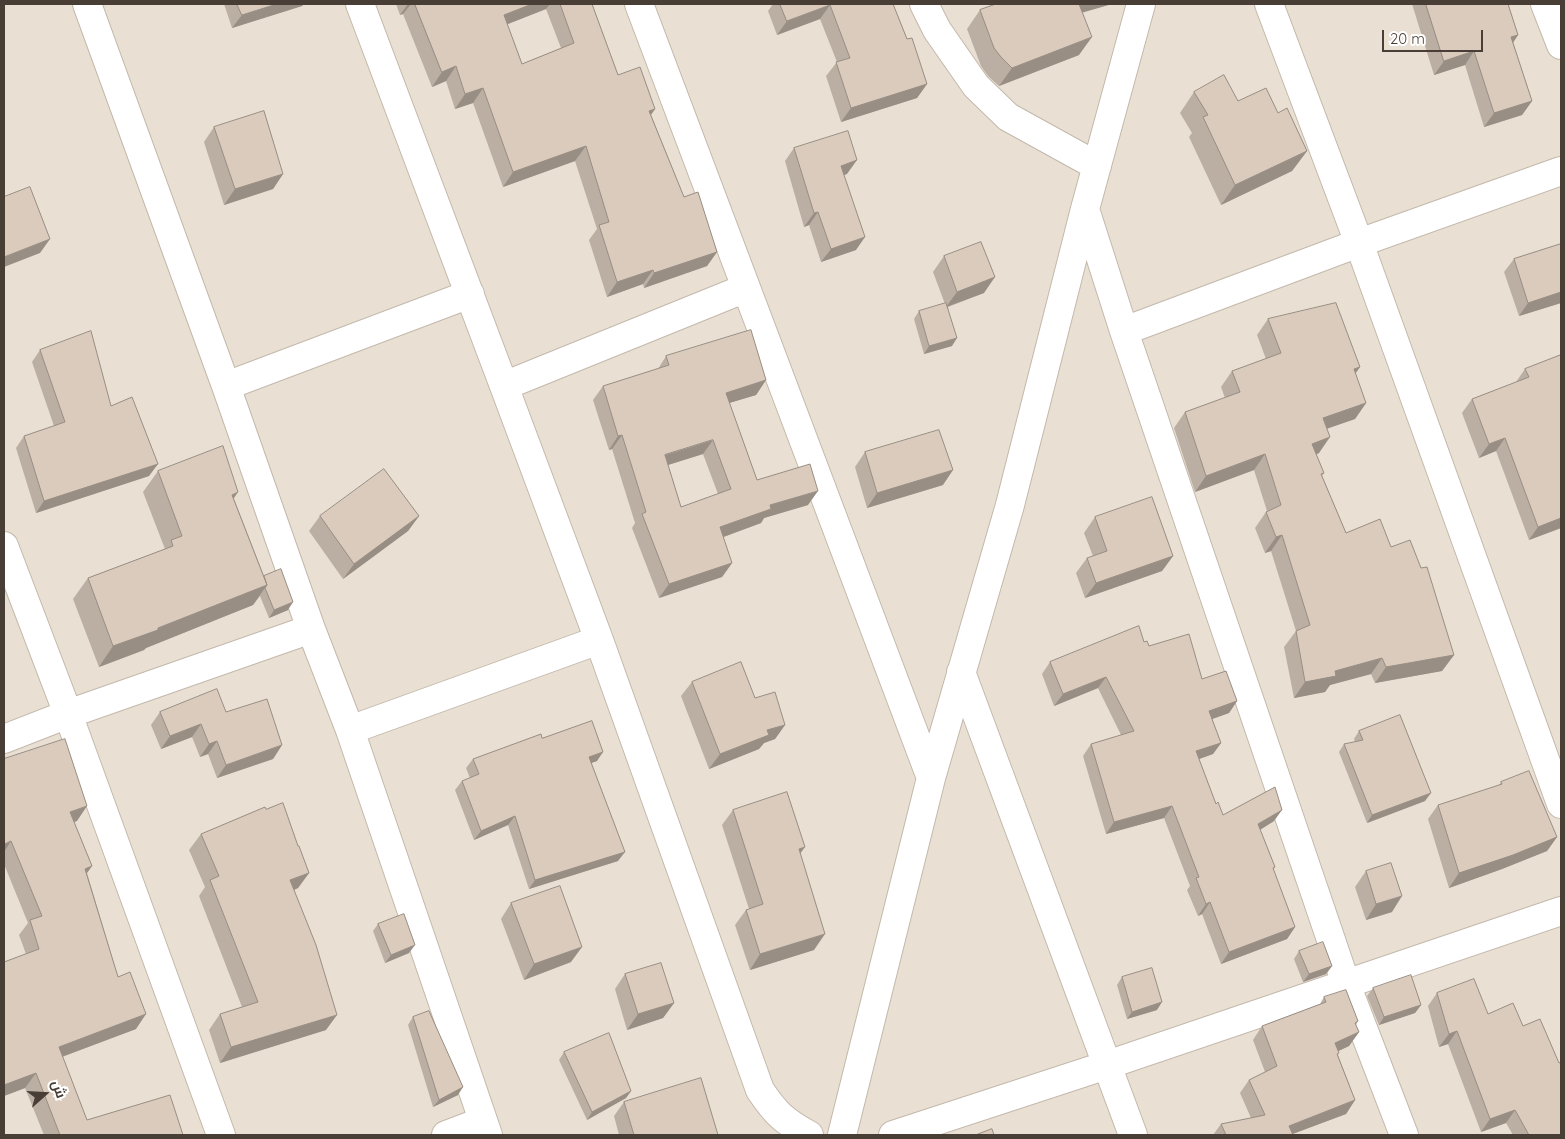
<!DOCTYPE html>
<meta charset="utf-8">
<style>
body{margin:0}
#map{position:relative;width:1565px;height:1139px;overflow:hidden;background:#f4eee6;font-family:Quicksand,Cairo,sans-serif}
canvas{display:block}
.frame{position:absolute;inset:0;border:5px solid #483e35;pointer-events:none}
.north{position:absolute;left:20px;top:1069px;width:50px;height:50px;-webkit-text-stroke:4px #fff;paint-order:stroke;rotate:71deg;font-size:14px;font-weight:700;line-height:20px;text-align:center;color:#483e35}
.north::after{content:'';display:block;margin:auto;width:18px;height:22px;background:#483e35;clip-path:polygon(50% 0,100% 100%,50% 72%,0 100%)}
.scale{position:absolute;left:1382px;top:30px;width:101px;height:22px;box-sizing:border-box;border:2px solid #483e35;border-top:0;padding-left:6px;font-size:15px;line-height:18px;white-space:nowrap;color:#483e35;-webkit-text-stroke:4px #fff;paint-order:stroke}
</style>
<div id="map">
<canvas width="1565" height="1139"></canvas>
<div class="frame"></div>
<div class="north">ش</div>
<div class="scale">20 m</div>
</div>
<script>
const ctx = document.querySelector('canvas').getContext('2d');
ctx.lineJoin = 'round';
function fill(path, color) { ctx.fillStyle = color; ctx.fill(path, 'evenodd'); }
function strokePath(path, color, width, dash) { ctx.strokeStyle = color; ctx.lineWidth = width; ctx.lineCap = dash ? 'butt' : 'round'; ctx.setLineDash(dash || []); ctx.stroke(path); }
fill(new Path2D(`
 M4 4H1561V1135H4Z`), '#e9e0d3');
const minor = new Path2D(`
 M87 4 226 386 311 629 350 730 488 1135
 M360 4 504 386 599 640 760 1090C776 1114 784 1121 809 1135
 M639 4 931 778
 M924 4 937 30 976 86 1008 117 1097 166
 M1269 4 1359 243 1561 804
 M1545 4 1561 45
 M1085 209 1124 331 1359 243 1561 171
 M1124 331 1346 984 1404 1135
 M226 386 470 294
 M504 386 746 288
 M4 546 68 714 221 1135
 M961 672 1133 1135
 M350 730 599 640
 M4 739 68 714 311 629
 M446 1135 483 1121
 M842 1135 931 778 1010 505 1085 209 1141 4
 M893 1135 1107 1065 1561 911`);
strokePath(minor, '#c3b8ab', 30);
strokePath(minor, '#fff', 28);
fill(new Path2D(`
 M224 4H304L302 6 232 28Z
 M396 4H592L618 75 655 109 651 115 684 197 717 252 707 266 644 288 643 284 607 297 589 240 597 229 575 161 503 187 473 103 455 109 446 81 432 87 403 14 400 15ZM546 9 561 48 522 64 507 24Z
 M773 4H893L907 39 927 84 917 98 841 122 826 76 837 62 820 19 777 35 768 11Z
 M996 4H1112L1082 12 1079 55 999 86 988 76 981 66 967 29 980 10Z
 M1412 4H1508L1518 35 1513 42 1532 101 1522 115 1484 127 1465 65 1434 75Z
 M1194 92 1238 101 1278 113 1307 151 1292 171 1221 205 1189 137 1192 133 1180 113Z
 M214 127 283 174 273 189 224 205 204 142Z
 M794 148 847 174 844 175 856 250 821 262 809 225 804 227 785 161Z
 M1561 244V303L1519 316 1504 272 1514 259Z
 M944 256 984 293 948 307 952 346 924 354 914 319 919 311 945 304 933 272Z
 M1268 319 1360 367 1355 373 1366 403 1355 419 1327 428 1319 453 1316 455 1324 473 1322 476 1346 533 1391 547 1454 655 1442 671 1375 683 1371 674 1330 685 1325 692 1294 698 1284 647 1296 631 1271 551 1265 553 1255 528 1266 512 1267 511 1254 470 1195 492 1174 428 1185 412 1225 398 1221 387 1232 371 1266 359 1257 335Z
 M40 350 111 406 149 476 36 513 16 448 24 436 54 426 32 362Z
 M1561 355V528L1529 540 1496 451 1479 458 1462 413 1472 399 1516 382 1525 369Z
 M666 356 766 380 756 395 729 403 757 480 808 505 764 518 761 523 723 537 732 563 722 577 659 598 632 528 635 523 612 449 609 450 593 400 603 386 658 369ZM703 454 718 494 681 507 668 465Z
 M865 452 943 485 867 508 855 467Z
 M158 471 234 499 264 576 288 610 269 618 260 596 253 605 146 648 144 650 99 667 73 599 88 578 165 549 143 492Z
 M320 516H419L408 531 343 579 309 531Z
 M1095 517 1173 556 1162 571 1085 598 1076 573 1087 558 1093 556 1084 533Z
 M1144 642 1237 701 1229 713 1212 719 1221 743 1213 754 1199 759 1216 804 1223 815 1274 821 1260 830 1275 867 1273 870 1295 927 1287 939 1221 964 1202 914 1198 916 1187 890 1190 886 1164 818 1106 834 1083 756 1091 744 1121 735 1098 688 1054 706 1042 674 1050 662Z
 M692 682 755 698 785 725 775 739 764 743 759 749 709 769 681 696Z
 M160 712H226L282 745 273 759 217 778 208 754 200 757 192 737 161 749 151 725Z
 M1359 731 1425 801 1367 823 1339 752 1344 744 1355 742 1354 739Z
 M542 738 597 761 591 763 618 861 529 889 508 825 474 840 455 790 462 781 470 778 466 768 473 759Z
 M4 759 77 821 74 822 92 866 87 873 118 977 136 1029 62 1057 87 1120 183 1135H44L25 1088 4 1096V962L26 954 19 935 28 923 4 864Z
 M1501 782 1557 837 1547 851 1502 869 1449 888 1428 819 1438 805 1499 786Z
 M266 809 298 846 309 873 298 888 294 890 326 1030 220 1063 209 1030 220 1014 242 1007 199 896 205 887 189 850 201 834Z
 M733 810 800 854 814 950 750 970 735 925 746 910 749 909 722 825Z
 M1366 871 1392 912 1366 920 1355 887Z
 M511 903 571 962 524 980 501 919Z
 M378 924 409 953 385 963 373 931Z
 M1299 951 1332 966 1326 974 1303 982 1294 959Z
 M625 974 674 1003 663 1018 627 1030 615 989Z
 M1122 977 1157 1010 1127 1019 1117 985Z
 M1373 988 1421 1005 1415 1013 1379 1025 1367 996Z
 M1437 993 1488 1014 1523 1026 1559 1063 1561 1135H1513L1506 1123 1481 1132 1448 1044 1439 1047 1428 1006Z
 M1324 997 1358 1021 1356 1025 1359 1032 1349 1046 1338 1051V1055L1355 1100 1346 1114 1292 1134 1293 1135H1213L1221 1124 1251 1118 1240 1093 1249 1080 1265 1072 1253 1040 1262 1026 1320 1004Z
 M413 1017 458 1095 433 1107 408 1025Z
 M564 1052 631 1091 626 1098 587 1120 559 1060Z
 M624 1102 718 1135H619L614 1116Z`), '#bbafa3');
fill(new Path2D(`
 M277 4H304L302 6 232 28 242 15Z
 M408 4H411L403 14 400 15Z
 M532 4H550L546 9 493 30 504 15Z
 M1074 4H1112L1064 18Z
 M830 5 820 19 777 35 787 21Z
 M1518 35 1509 49 1511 37Z
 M1092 37 1079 55 999 86 1012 68Z
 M1474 51 1465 65 1434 75 1444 61Z
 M456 66 446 81 432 87 442 72Z
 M927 84 917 98 841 122 851 108Z
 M483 88 473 103 455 109 465 94Z
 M1532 101 1522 115 1484 127 1494 113Z
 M655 109 645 123 649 111Z
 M586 146 575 161 503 187 513 172Z
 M1307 151 1292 171 1221 205 1235 185Z
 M857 160 847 174 831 179 841 166Z
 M283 174 273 189 224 205 235 189Z
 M818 212 809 225 804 227 814 213Z
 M865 237 856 250 821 262 831 249Z
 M50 239 40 253 4 267V257Z
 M717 252 707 266 644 288 654 273Z
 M653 270 643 284 607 297 617 282Z
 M995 277 984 293 946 307 957 292Z
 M1561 292V303L1519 316 1528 303Z
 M957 338 952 346 924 354 929 346Z
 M1360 367 1349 383 1354 369Z
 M766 380 756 395 716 407 726 393Z
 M1366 403 1355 419 1312 434 1323 418Z
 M622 435 612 449 609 450 618 436Z
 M1330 437 1319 453 1301 460 1312 444Z
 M1505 438 1496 451 1479 458 1489 444Z
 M713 440 703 454 655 469 665 455Z
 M1265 454 1254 470 1195 492 1206 476Z
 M158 464 149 476 36 513 44 501Z
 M953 470 943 485 867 508 877 493Z
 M818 491 808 505 764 518 761 523 710 542 720 527 770 505Z
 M238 492 224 513 232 495Z
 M419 516 408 531 343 579 354 564Z
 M1561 518V528L1529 540 1538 527Z
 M1282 535 1271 551 1265 553 1276 537Z
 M1173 556 1162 571 1085 598 1096 583Z
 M732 563 722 577 659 598 669 584Z
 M267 585 253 605 146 648 144 650 99 667 113 646 158 628Z
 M293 602 288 610 269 618 274 610Z
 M1454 655 1442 671 1375 683 1386 667Z
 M1382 658 1371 674 1330 685 1325 692 1294 698 1305 682 1335 671Z
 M1106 677 1098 688 1054 706 1063 694Z
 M1237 701 1229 713 1201 723 1209 711Z
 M201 724 192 737 161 749 170 736Z
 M785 725 775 739 764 743 759 749 709 769 720 754 767 730Z
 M217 741 208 754 200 757 209 744Z
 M1221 743 1213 754 1188 763 1196 751Z
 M282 745 273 759 217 778 226 765Z
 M603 752 597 761 583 766 589 757Z
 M1431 793 1425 801 1367 823 1372 815Z
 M87 806 77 821 59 827 70 812Z
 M1172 806 1164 818 1106 834 1114 822Z
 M1282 810 1274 821 1250 836 1258 824Z
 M515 816 508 825 474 840 481 831Z
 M1557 837 1547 851 1502 869 1449 888 1459 873Z
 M11 841 4 852V845L5 844Z
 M805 847 794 862 799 849Z
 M625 852 618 861 529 889 535 880Z
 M92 866 81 881 85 869Z
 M309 873 298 888 279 896 290 880Z
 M1402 896 1392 912 1366 920 1376 904Z
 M1210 902 1202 914 1198 916 1206 904Z
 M1295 927 1287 939 1221 964 1229 952Z
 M825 934 814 950 750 970 760 954Z
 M415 945 409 953 385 963 391 955Z
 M582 947 571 962 524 980 534 964Z
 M1332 966 1326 974 1303 982 1309 974Z
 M1162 1002 1157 1010 1127 1019 1132 1012Z
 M674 1003 663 1018 627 1030 638 1014Z
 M1421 1005 1415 1013 1379 1025 1384 1017Z
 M146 1014 136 1029 48 1062 59 1047Z
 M337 1015 326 1030 220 1063 231 1047Z
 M1457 1031 1448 1044 1439 1047 1449 1034Z
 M1359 1032 1349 1046 1326 1057 1335 1043Z
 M36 1073 25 1088 4 1096V1085Z
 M463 1087 458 1095 433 1107 439 1100Z
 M631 1091 626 1098 587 1120 592 1112Z
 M1355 1100 1346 1114 1290 1135 1289 1126Z
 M1515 1110 1506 1123 1481 1132 1490 1119Z`), '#998e84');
const building = new Path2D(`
 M237 4H277L242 15Z
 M415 4H532L504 15 522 64 574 43 560 4H592L618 75 640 67 655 109 649 111 684 197 698 192 717 252 654 273 653 270 617 282 599 225 609 222 586 146 513 172 483 88 465 94 456 66 442 72Z
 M780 4H893L907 39 912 38 927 84 851 108 836 62 850 58 830 5 787 21Z
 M996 4H1079L1092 37 1012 68 1001 57 994 48 980 10Z
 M1426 4H1508L1518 35 1511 37 1532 101 1494 113 1474 51 1444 61Z
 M1224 75 1238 101 1266 88 1278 113 1287 108 1307 151 1235 185 1203 117 1208 115 1194 92Z
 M264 111 283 174 235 189 214 127Z
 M848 131 857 160 841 166 865 237 831 249 818 212 814 213 794 148Z
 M30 187 50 239 4 257V197Z
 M981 242 995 277 957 292 944 256Z
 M1561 244V292L1528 303 1514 259Z
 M946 303 957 338 929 346 919 311Z
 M1336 303 1360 367 1354 369 1366 403 1323 418 1330 437 1312 444 1324 473 1321 474 1346 533 1380 519 1391 547 1410 540 1421 568 1427 567 1454 655 1386 667 1382 658 1335 671 1336 676 1305 682 1296 631 1310 625 1282 535 1276 537 1266 512 1281 505 1265 454 1206 476 1185 412 1240 392 1232 371 1281 353 1268 319Z
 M751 330 766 380 726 393 757 480 810 464 818 491 770 505 771 509 720 527 732 563 669 584 642 514 646 512 622 435 618 436 603 386 669 365 666 356ZM713 440 731 489 681 507 665 455Z
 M91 331 111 406 132 397 158 464 44 501 24 436 65 422 40 350Z
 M1561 355V518L1538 527 1505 438 1489 444 1472 399 1529 377 1525 369Z
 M939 430 953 470 877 493 865 452Z
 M223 446 238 492 232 495 267 585 158 628V630L113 646 88 578 173 546 171 540 182 536 158 471Z
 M384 469 419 516 354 564 320 516Z
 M1152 497 1173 556 1096 583 1087 558 1107 551 1095 517Z
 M281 569 293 602 274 610 265 588 267 585 264 576Z
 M1139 626 1144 642 1147 641 1149 646 1189 634 1202 679 1226 671 1237 701 1209 711 1221 743 1196 751 1216 804 1218 802 1223 815 1275 787 1282 810 1258 824 1275 867 1273 868 1295 927 1229 952 1210 902 1206 904 1196 878 1199 877 1172 806 1114 822 1091 744 1134 731 1106 677 1063 694 1050 662Z
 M741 662 755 698 775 692 785 725 767 730 769 735 720 754 692 682Z
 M217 689 226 712 267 699 282 745 226 765 217 741 209 744 201 724 170 736 160 712Z
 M1400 715 1431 793 1372 815 1344 744 1363 740 1359 731Z
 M592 721 603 752 589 757 625 852 535 880 515 816 481 831 462 781 479 774 473 759 541 734 542 738Z
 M65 739 87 806 70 812 92 866 85 869 118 977 130 972 146 1014 59 1047 87 1120 170 1095 183 1135H60L36 1073 4 1085V962L39 949 30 920 42 916 11 841 5 844 4 840V759Z
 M1529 771 1557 837 1513 855 1459 873 1438 805 1502 784 1501 782Z
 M787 792 805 847 799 849 825 934 760 954 746 910 763 904 733 810Z
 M283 803 298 846H299L309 873 290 880 316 945 337 1015 231 1047 220 1014 258 1002 210 880 219 876 201 834 265 807 266 809Z
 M1391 863 1402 896 1376 904 1366 871Z
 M560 886 582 947 534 964 511 903Z
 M404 914 415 945 391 955 378 924Z
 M1323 942 1332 966 1309 974 1299 951Z
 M661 963 674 1003 638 1014 625 974Z
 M1152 968 1162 1002 1132 1012 1122 977Z
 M1411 975 1421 1005 1384 1017 1373 988Z
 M1474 979 1488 1014 1513 1003 1523 1026 1540 1019 1559 1063 1561 1062V1135H1529L1515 1110 1490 1119 1457 1031 1449 1034 1437 993Z
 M1346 990 1358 1021 1355 1023 1359 1032 1335 1043 1339 1053 1337 1054 1355 1100 1289 1126 1293 1135H1226L1221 1124 1265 1115 1249 1080 1277 1066 1262 1026 1326 1002 1324 997Z
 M429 1011 463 1087 439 1100 413 1017Z
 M609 1033 631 1091 592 1112 564 1052Z
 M701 1078 718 1135H634L624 1102Z
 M992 1129 994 1135H976Z`);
fill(building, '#dacbbd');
strokePath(building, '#998e84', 1);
</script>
